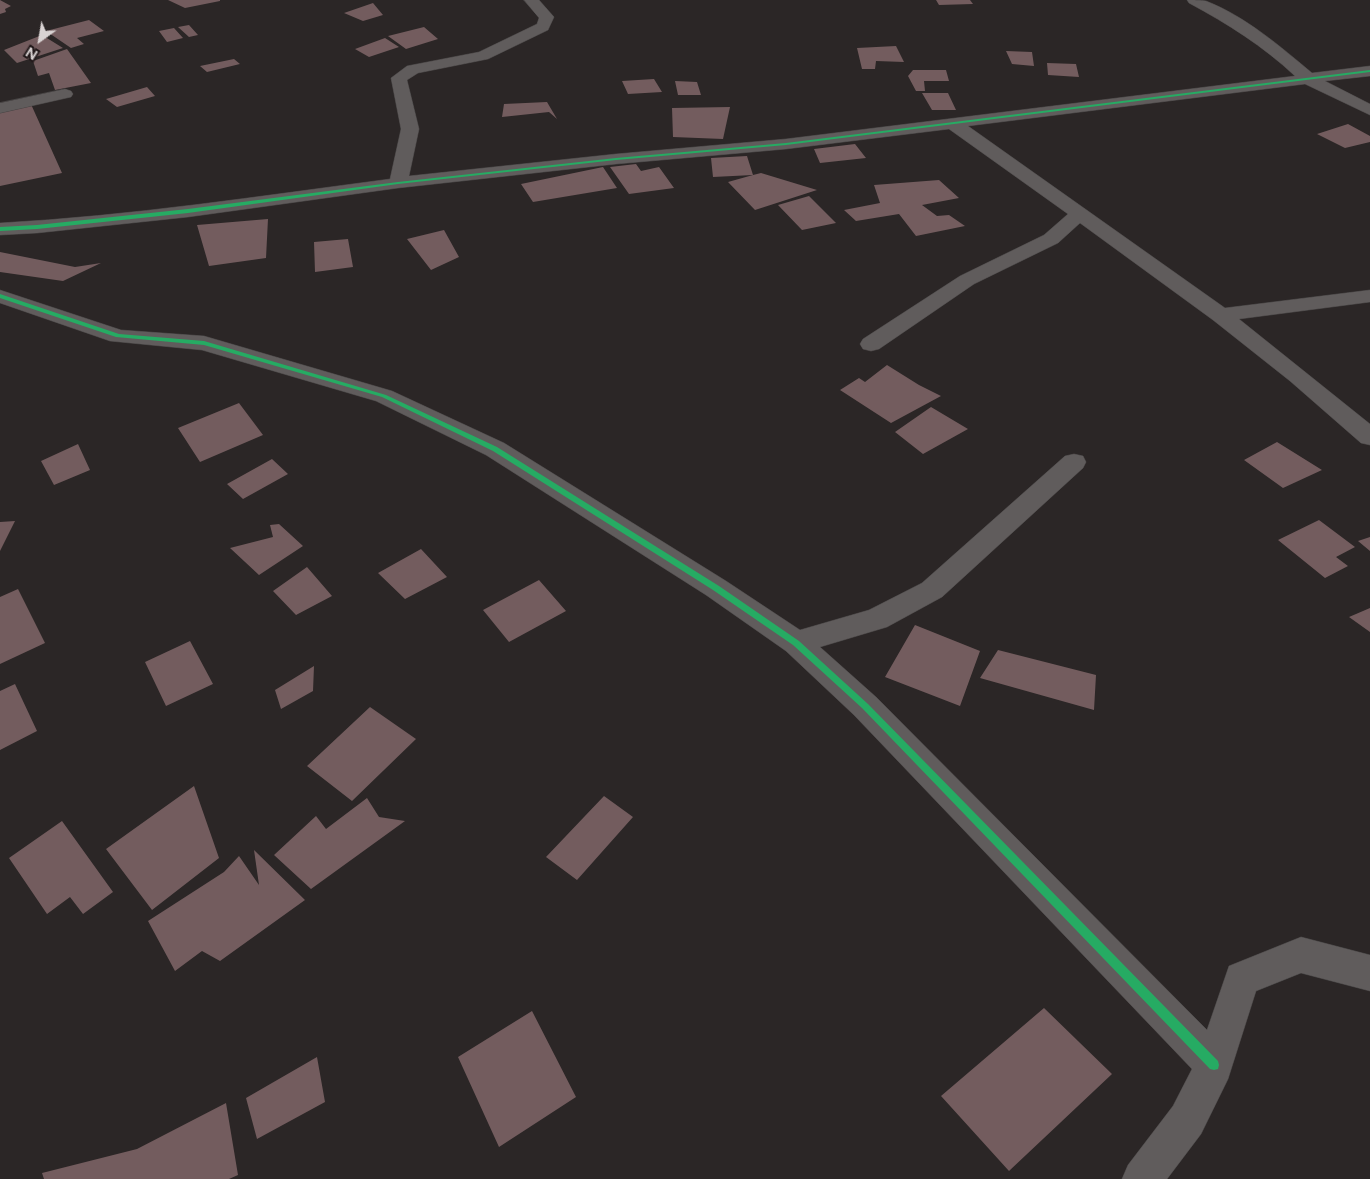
<!DOCTYPE html>
<style>
body{margin:0}
#map{position:relative;width:1370px;height:1179px;overflow:hidden;background:#2b2626;font-family:Figtree,sans-serif}
canvas{display:block}
.north{position:absolute;left:15px;top:15px;width:50px;height:50px;-webkit-text-stroke:4px #231a1b;paint-order:stroke;rotate:212deg;font-size:14px;font-weight:700;line-height:20px;text-align:center;color:#d9d3d3}
.north::after{content:'';display:block;margin:auto;width:18px;height:22px;background:#d9d3d3;clip-path:polygon(50% 0,100% 100%,50% 72%,0 100%)}
</style>
<div id="map">
<canvas width="1370" height="1179"></canvas>
<div class="north">N</div>
</div>
<script>
const ctx = document.querySelector('canvas').getContext('2d');
ctx.lineJoin = 'round';
function fill(path, color) { ctx.fillStyle = color; ctx.fill(path, 'evenodd'); }
function strokePath(path, color, width, dash) { ctx.strokeStyle = color; ctx.lineWidth = width; ctx.lineCap = dash ? 'butt' : 'round'; ctx.setLineDash(dash || []); ctx.stroke(path); }
fill(new Path2D(`
 M0 0 11 6 5 9 6 12 0 14Z
 M168 0H220V1L185 8Z
 M936 0H970L973 4 939 5Z
 M373 3 383 15 363 21 344 13Z
 M89 20 104 31 77 38 84 44 71 48 46 31Z
 M189 25 198 35 189 37 178 27Z
 M424 27 438 39 406 49 388 36Z
 M174 28 183 38 167 42 159 31Z
 M42 35 63 48 17 63 4 50Z
 M385 38 399 47 369 57 355 49Z
 M896 46 904 62 876 61 875 69H862L857 48Z
 M67 49 91 83 55 90 49 73 38 76 33 61Z
 M1006 51 1032 52 1034 66 1012 64Z
 M234 59 240 64 207 72 200 66Z
 M1047 63 1076 64 1079 77 1048 75Z
 M913 70H946L949 81H924L925 91H916L908 76Z
 M654 79 662 92 628 94 622 81Z
 M675 81 697 82 701 95H678Z
 M147 87 155 96 117 107 106 99Z
 M922 93H948L956 110H932Z
 M30 102 62 173 0 186V110Z
 M547 102 557 119 549 112 502 117 504 104Z
 M730 107 723 139 673 137 672 108Z
 M1348 124 1370 136V142L1345 148 1317 134Z
 M855 144 866 158 820 163 814 149Z
 M747 156 753 175 761 173 817 190 755 210 728 182 753 175 713 177 711 158Z
 M636 164 641 171 659 167 674 188 629 194 610 167Z
 M603 167 617 188 533 202 521 184Z
 M939 180 959 198 922 205 937 216 949 215 965 226 916 236 899 214 856 221 844 210 880 203 874 185Z
 M809 196 836 223 802 230 778 205Z
 M268 219 266 258 209 266 197 225Z
 M444 230 459 257 431 270 407 239Z
 M348 239 353 267 315 272 314 242Z
 M0 252 75 267 101 263 63 281 0 272Z
 M887 365 919 385 941 396 891 423 840 390 859 378 865 382Z
 M239 403 263 435 200 462 178 428Z
 M931 407 968 429 923 454 895 432Z
 M1277 442 1322 470 1283 488 1244 460Z
 M78 444 90 470 54 485 41 461Z
 M272 459 288 474 243 499 227 484Z
 M1319 520 1355 547 1336 557 1348 566 1325 578 1278 540Z
 M15 521 0 551V522Z
 M279 524 303 546 259 575 230 548 273 537 270 525Z
 M1370 537V551L1358 541Z
 M421 549 447 577 405 599 378 573Z
 M307 567 332 596 296 615 273 591Z
 M539 580 566 611 509 642 483 610Z
 M18 589 45 643 0 664V597Z
 M1370 608V632L1349 617Z
 M915 625 980 651 960 706 885 677Z
 M190 641 213 684 166 706 145 662Z
 M998 650 1096 675 1094 710 980 678Z
 M314 666 313 691 281 709 275 690Z
 M15 684 37 731 0 750V691Z
 M370 707 416 739 352 801 307 766Z
 M194 786 219 858 152 910 106 849Z
 M604 796 633 817 577 880 546 857Z
 M367 798 379 817 405 821 311 889 274 855 316 816 326 829Z
 M62 821 113 892 83 914 70 897 47 914 9 858Z
 M254 850 305 900 220 961 202 951 175 971 148 921 224 872 239 856 259 885Z
 M1044 1008 1112 1074 1009 1171 941 1096Z
 M532 1011 576 1097 499 1147 458 1057Z
 M317 1057 325 1102 257 1139 246 1098Z
 M226 1103 238 1175 229 1179H44L42 1173 137 1149Z`), '#735c5e');
const street = new Path2D(`
 M524 0H539L554 17 548 30 488 59 418 73 407 80 419 129 409 176 616 154 786 139 1295 76C1263 46 1228 24 1189 3L1187 0C1193 0 1201 0 1206 1 1245 16 1281 47 1312 73L1370 66V76L1325 81 1370 104V115L1305 84 968 126 1225 308 1370 290V302L1239 319 1370 424V445L1361 443 1290 381 1213 320 1080 223 1058 243 974 284 879 349 871 351 863 349 860 344 863 339 960 276 1044 235 1068 214 949 129 786 149 616 164 398 188 188 217 37 233 0 235V223C130 216 260 196 390 179L401 129 391 78 407 66 479 52 537 24 539 18Z
 M65 89 71 91 73 94 71 97 0 113V103Z
 M0 290 121 330 204 336 392 391 504 443 726 581 800 630 869 610 922 583 1065 456 1074 454 1083 456 1086 462 1083 468 942 597 887 627 820 647 876 697 1207 1030 1229 966 1301 937 1370 955V991L1301 973 1256 991 1228 1079 1201 1134 1167 1179H1122L1128 1165 1173 1106 1192 1069 854 715 786 651 706 595 486 455 376 401 202 350 110 341 0 303Z`);
strokePath(street, '#464343', 1);
fill(street, '#605c5c');
fill(new Path2D(`
 M1370 70V72L786 145 616 160 398 184 188 213 37 229 0 231V227L37 225 188 209 398 182 616 158 786 143Z
 M0 294 119 334 204 341 386 395 497 447 719 586 799 641 868 704 1218 1061 1219 1065 1218 1069 1214 1070 1210 1069 862 708 793 645 713 590 493 451 382 397 204 345 116 337 0 298Z`), '#26ab63');
</script>
